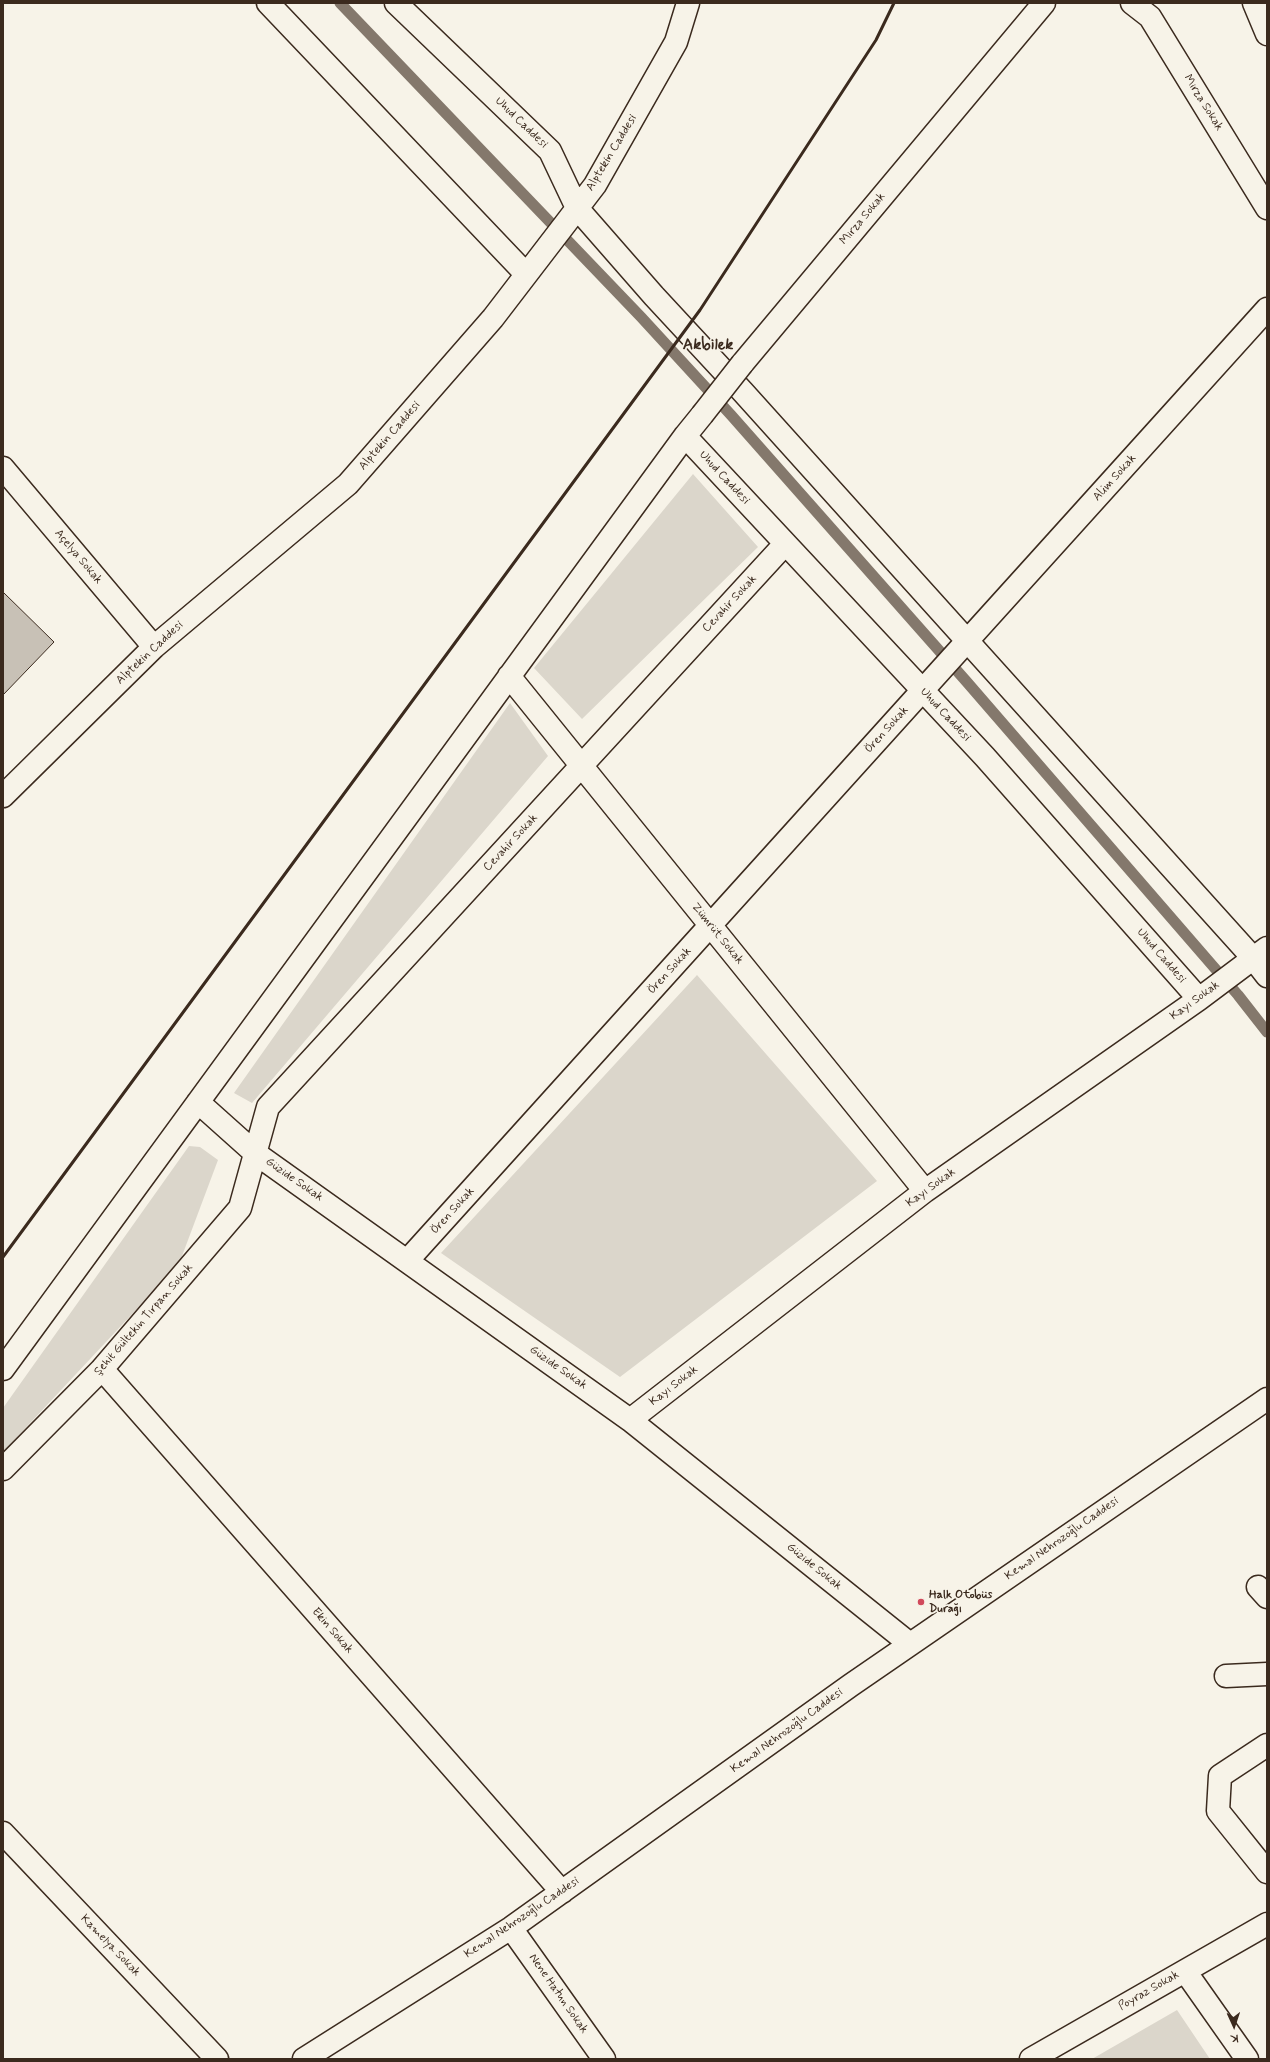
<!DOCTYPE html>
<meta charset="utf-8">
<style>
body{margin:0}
#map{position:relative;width:1270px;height:2062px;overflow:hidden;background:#f7f3e8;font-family:Mynerve,sans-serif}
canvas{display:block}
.frame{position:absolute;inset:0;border:4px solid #3b2a1e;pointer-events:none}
.north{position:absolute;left:1214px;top:2006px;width:40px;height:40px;-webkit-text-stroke:3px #f7f3e8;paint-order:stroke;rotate:177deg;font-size:11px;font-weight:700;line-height:16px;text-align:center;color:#3b2a1e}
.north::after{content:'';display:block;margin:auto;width:14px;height:18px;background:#3b2a1e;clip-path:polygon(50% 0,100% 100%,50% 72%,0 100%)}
</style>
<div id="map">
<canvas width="1270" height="2062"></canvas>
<div class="frame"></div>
<div class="north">K</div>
</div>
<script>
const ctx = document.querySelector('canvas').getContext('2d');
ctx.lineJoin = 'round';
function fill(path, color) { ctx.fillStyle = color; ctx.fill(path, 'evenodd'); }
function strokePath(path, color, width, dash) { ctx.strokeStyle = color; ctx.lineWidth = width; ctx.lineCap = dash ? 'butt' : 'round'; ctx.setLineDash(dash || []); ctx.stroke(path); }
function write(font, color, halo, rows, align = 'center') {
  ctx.font = font + ' Mynerve,sans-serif'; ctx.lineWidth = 3.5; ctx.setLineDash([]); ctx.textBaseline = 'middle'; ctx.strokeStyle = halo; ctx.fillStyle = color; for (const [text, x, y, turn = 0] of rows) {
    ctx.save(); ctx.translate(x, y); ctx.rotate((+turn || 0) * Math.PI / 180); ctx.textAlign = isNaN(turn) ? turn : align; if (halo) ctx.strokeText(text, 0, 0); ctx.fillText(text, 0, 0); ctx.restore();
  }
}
fill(new Path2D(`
 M693 474 758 547 582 719 534 668Z
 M510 703 548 756 252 1103 234 1093Z
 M697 975 877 1181 620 1377 441 1253Z
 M189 1146 200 1147 218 1160 179 1264 3 1452V1408Z
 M1177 2010 1210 2059H1092Z`), '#dbd6cb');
strokePath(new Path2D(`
 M340 3 641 317 731 415 966 681 1238 995 1267 1032`), '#84786c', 11);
const building = new Path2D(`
 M3 592 54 642 3 695Z`);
fill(building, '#c8c1b6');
strokePath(building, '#3b2a1e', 1);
const minor = new Path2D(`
 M268 3 525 273
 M396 3 550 151 577 208 654 296 743 392 1253 958 1267 976
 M1132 3 1150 17 1267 208
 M1254 3 1267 34
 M742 364 1044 3
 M685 436 985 757 1199 999
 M3 468 154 647
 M509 676 925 1191
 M3 796 154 647 348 484 493 318 595 185 676 42 688 3
 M198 1102 255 1153 630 1420 910 1644
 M407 1261 1267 309
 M3 1369 685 436 702 415
 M102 1369 562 1892
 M630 1420 925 1191 1199 999 1267 948
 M3 1469 102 1369 240 1208 268 1107 785 544
 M1258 1587 1267 1597
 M1226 1676 1267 1674
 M1267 1745 1220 1776 1218 1811 1267 1872
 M3 1833 217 2059
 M511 1928 604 2059
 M1185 1971 1247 2059
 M304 2059 511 1928 851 1685 1267 1399
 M1031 2059 1267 1924`);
strokePath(minor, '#3b2a1e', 25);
strokePath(minor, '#f7f3e8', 22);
strokePath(new Path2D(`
 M3 1257 700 310 876 40 894 3`), '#3b2a1e', 3);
const minorBridge = new Path2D(`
 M702 415 742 364`);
strokePath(minorBridge, '#3b2a1e', 25, []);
strokePath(minorBridge, '#f7f3e8', 22);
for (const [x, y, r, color] of [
 [921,1602,4,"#d1495b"]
]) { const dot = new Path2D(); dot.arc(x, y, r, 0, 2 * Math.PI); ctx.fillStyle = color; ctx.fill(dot); strokePath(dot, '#f7f3e8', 1.5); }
write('12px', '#3b2a1e', '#f7f3e8', [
 ["Mirza Sokak",1203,103,58],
 ["Uhud Caddesi",521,123,44],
 ["Alptekin Caddesi",612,153,-59],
 ["Mirza Sokak",863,219,-50],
 ["Alptekin Caddesi",390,436,-49],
 ["Uhud Caddesi",724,478,47],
 ["Alim Sokak",1115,478,-48],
 ["Açelya Sokak",78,557,50],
 ["Cevahir Sokak",730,604,-47],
 ["Alptekin Caddesi",150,653,-43],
 ["Uhud Caddesi",945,715,47],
 ["Ören Sokak",887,730,-48],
 ["Cevahir Sokak",511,843,-47],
 ["Zümrüt Sokak",717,934,51],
 ["Uhud Caddesi",1161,956,49],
 ["Ören Sokak",670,971,-48],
 ["Kayı Sokak",1195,1001,-36],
 ["Güzide Sokak",294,1180,35],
 ["Kayı Sokak",931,1188,-36],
 ["Ören Sokak",453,1211,-48],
 ["Şehit Gültekin Tırpan Sokak",144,1320,-49],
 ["Güzide Sokak",558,1368,35],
 ["Kayı Sokak",674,1386,-38],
 ["Kemal Nehrozoğlu Caddesi",1062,1539,-35],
 ["Güzide Sokak",814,1567,39],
 ["Ekin Sokak",332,1631,49],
 ["Kemal Nehrozoğlu Caddesi",787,1731,-36],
 ["Kemal Nehrozoğlu Caddesi",522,1918,-34],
 ["Kamelya Sokak",110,1946,46],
 ["Poyraz Sokak",1149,1991,-30],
 ["Nene Hatun Sokak",558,1994,55]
]);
write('bold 12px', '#3b2a1e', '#f7f3e8', [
 ["Halk Otobüs",929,1595],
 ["Durağı",929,1609]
], 'left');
write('bold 16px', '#3b2a1e', '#f7f3e8', [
 ["Akbilek",708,346]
]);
</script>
